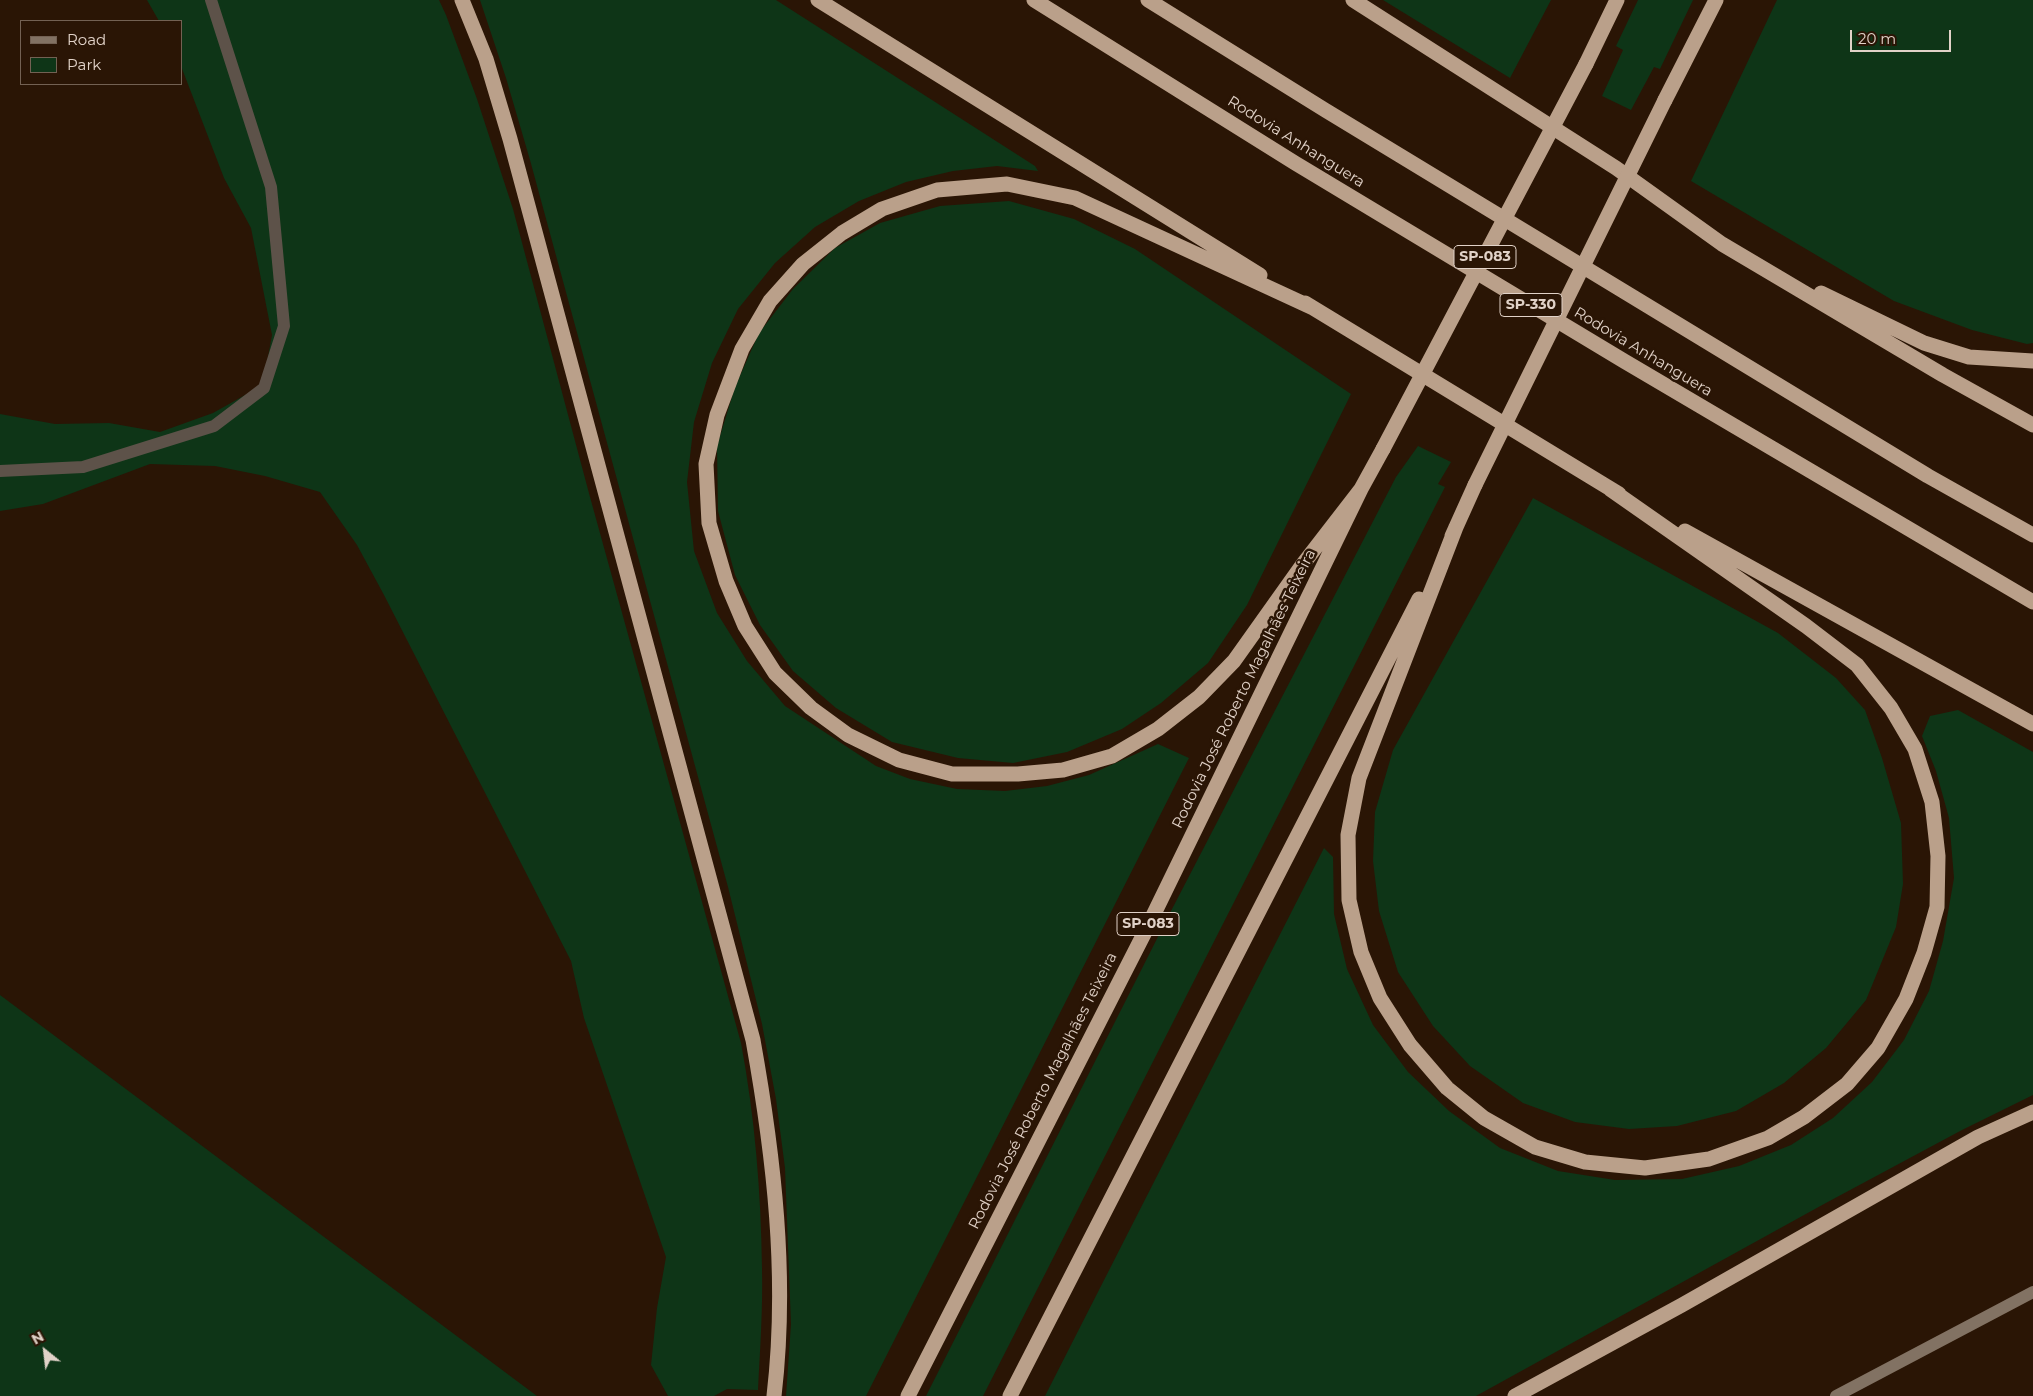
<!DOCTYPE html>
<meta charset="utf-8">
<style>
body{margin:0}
#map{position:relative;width:2033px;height:1396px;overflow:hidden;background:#2a1505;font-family:Montserrat,sans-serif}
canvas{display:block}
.legend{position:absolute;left:20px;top:20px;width:162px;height:65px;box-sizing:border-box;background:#2a1505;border:1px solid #736153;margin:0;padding:6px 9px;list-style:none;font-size:15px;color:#e1d2c8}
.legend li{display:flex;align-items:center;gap:10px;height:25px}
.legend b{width:25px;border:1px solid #736153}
.north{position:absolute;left:20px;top:1326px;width:50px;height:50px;-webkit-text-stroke:4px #2a1505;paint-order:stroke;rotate:331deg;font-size:14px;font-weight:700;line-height:20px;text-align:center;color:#e1d2c8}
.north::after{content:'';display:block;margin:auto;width:18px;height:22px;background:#e1d2c8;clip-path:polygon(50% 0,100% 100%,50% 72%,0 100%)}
.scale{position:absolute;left:1850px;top:30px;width:101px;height:22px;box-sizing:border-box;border:2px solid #e1d2c8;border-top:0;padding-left:6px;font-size:15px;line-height:18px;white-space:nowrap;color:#e1d2c8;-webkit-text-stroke:4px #2a1505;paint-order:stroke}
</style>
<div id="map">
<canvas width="2033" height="1396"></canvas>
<ul class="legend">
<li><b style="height:6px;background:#827263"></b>Road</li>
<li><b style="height:14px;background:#0e3517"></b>Park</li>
</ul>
<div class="north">N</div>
<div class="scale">20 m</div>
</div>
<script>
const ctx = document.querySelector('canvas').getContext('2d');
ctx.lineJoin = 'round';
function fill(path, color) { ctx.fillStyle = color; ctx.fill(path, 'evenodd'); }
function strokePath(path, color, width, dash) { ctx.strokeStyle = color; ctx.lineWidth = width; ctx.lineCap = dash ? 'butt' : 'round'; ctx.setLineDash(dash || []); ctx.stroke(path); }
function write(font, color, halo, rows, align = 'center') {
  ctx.font = font + ' Montserrat,sans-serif'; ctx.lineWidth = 5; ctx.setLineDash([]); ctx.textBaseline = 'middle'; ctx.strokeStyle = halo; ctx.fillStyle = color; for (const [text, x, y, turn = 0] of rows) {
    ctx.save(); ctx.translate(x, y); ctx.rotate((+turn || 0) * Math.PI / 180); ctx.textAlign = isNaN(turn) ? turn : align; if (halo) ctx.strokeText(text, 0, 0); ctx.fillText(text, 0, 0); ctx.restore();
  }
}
fill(new Path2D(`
 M147 0H439L446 15 477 99 513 209 590 497 741 1043C755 1118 761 1192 762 1268 763 1309 760 1350 758 1390L727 1389 714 1396H668L651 1365 657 1308 666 1257 584 1018 571 961 384 595 357 545 320 492 265 476 215 466 150 464 43 504 0 511V414L55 424 109 423 160 432 213 413 263 385 272 335 251 228 224 178 181 66V21H159Z
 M480 0H776L1035 166 1038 171 997 166 953 171 906 182 859 201 815 227 775 263 738 309 712 363 694 422 687 482 694 551 717 613 747 661 785 706 876 766 910 779 957 789 1005 791 1047 786 1089 775 1158 744 1189 758 866 1396H786L791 1324 785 1168 776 1099 762 1024 728 887 530 160 506 78Z
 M1383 0H1551L1510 78Z
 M1638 0H1693L1660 69 1654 67 1631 110 1602 96 1623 50 1616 46Z
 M1777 0H2033V343L2027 344 1972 330 1894 301 1691 181Z
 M1009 201 1074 219 1135 249 1351 394 1247 605 1208 663 1161 703 1122 729 1067 752 1013 763 958 758 892 742 836 708 793 671 760 625 735 575 718 511 717 446 735 387 759 333 793 289 835 248 880 223 940 206Z
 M1418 446 1451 462 1438 484 1445 487 983 1396H926L1171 911 1396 477Z
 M1533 498 1778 633 1836 678 1865 710 1882 758 1901 823 1903 884 1896 927 1866 1000 1826 1048 1784 1083 1736 1111 1677 1126 1629 1129 1575 1122 1523 1103 1470 1066 1433 1026 1398 972 1379 911 1373 861 1375 812 1393 750Z
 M1958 710 2033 752V1095L1962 1130 1824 1204 1476 1396H1045L1324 848 1333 857 1334 914 1347 969 1373 1025 1408 1072 1449 1111 1500 1148 1558 1171 1615 1180 1682 1179 1739 1166 1791 1145 1833 1118 1872 1082 1904 1040 1929 991 1943 941 1954 878 1949 818 1936 771 1922 736 1930 716Z
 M0 995 537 1396H0Z`), '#0e3517');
strokePath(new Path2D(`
 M0 471 83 467 214 426 264 388 284 326 271 187 211 0`), '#5d5249', 12);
strokePath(new Path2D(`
 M1836 1396 2033 1292`), '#827263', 12);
strokePath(new Path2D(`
 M462 0 486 59 510 139 753 1040C774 1157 788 1277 774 1396
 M818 0 1260 275
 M1034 0 1295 163 1624 361 2033 602
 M1148 0 1325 110 1928 476 2033 535
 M1353 0 1616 168 1722 244 1943 375 2033 425
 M1586 64 1617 0
 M1665 100 1716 0
 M1821 293 1924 343 1969 357 2033 361
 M1305 303 1619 494
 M1313 308 1075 198 1007 184 937 190 882 209 842 233 803 264 770 301 742 349 717 415 706 464 709 523 726 581 745 626 775 673 811 708 848 735 899 760 952 774H1018L1063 770 1112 756 1158 729 1199 697 1234 661 1303 564 1361 489
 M1456 527 1359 778 1348 835 1349 900 1361 952 1380 998 1410 1045 1447 1088 1484 1118 1535 1147 1585 1162 1645 1168 1709 1159 1768 1138 1804 1117 1847 1084 1878 1048 1906 999 1924 953 1937 907 1938 856 1932 802 1915 749 1891 708 1857 665 1806 626 1610 489
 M1685 531 2033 724
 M1452 536 1475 485
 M908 1396 1149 924 1361 489 1383 449
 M1010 1396 1419 599
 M1515 1396 1682 1305 1978 1137 2033 1112`), '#baa08a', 15);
strokePath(new Path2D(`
 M1383 449 1586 64
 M1475 485 1665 100`), '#baa08a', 15);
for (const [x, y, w] of [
 [1485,257,62],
 [1531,305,62],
 [1148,924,62]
]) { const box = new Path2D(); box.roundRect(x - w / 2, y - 11.5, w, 23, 4); ctx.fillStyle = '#2a1505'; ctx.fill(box); strokePath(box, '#e1d2c8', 1); }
write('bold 14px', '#e1d2c8', null, [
 ["SP-083",1485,257],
 ["SP-330",1531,305],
 ["SP-083",1148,924]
]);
write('15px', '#e1d2c8', '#2a1505', [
 ["Rodovia Anhanguera",1296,142,32],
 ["Rodovia Anhanguera",1643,352,31],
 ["Rodovia José Roberto Magalhães Teixeira",1244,689,-64],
 ["Rodovia José Roberto Magalhães Teixeira",1043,1091,-63]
]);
</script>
